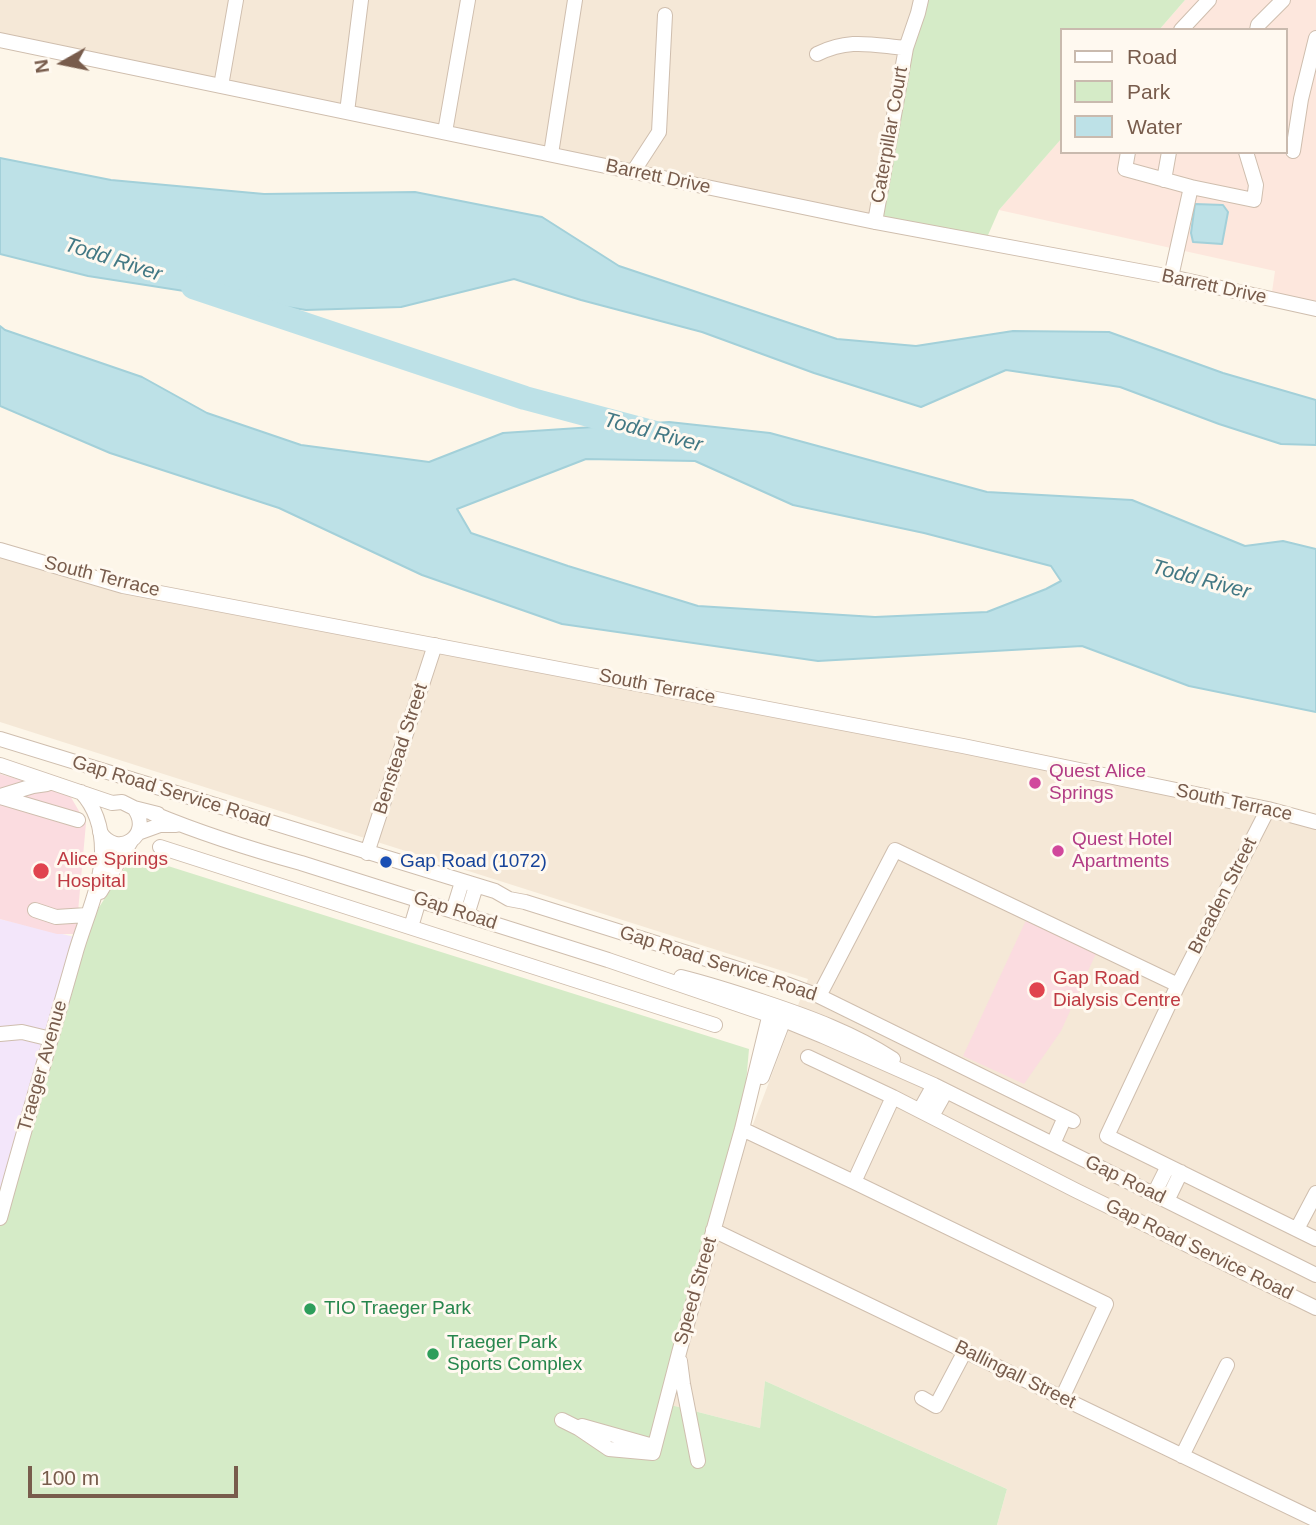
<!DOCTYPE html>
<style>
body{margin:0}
#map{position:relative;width:1316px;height:1525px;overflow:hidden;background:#fdf6e9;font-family:Arial,sans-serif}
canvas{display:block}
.legend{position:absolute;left:1060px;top:28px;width:228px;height:126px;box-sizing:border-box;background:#fff9f0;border:2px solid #c9baae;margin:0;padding:9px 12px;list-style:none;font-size:21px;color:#785c4c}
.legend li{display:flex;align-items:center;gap:14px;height:35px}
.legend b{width:35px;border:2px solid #c9baae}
.north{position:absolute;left:28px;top:28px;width:70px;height:70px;-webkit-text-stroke:5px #fff9f0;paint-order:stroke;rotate:261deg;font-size:19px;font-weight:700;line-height:28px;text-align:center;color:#785c4c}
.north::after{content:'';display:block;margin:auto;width:24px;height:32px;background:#785c4c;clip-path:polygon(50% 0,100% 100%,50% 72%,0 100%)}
.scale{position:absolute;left:28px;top:1466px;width:210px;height:32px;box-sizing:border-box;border:4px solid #785c4c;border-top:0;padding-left:9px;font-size:21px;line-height:24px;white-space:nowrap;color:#785c4c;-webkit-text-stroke:5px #fff9f0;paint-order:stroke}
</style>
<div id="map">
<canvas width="1316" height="1525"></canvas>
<ul class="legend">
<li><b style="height:9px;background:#fff"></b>Road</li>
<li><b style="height:19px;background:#d5ebc7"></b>Park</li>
<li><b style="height:19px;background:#bde1e7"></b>Water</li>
</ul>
<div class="north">N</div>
<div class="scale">100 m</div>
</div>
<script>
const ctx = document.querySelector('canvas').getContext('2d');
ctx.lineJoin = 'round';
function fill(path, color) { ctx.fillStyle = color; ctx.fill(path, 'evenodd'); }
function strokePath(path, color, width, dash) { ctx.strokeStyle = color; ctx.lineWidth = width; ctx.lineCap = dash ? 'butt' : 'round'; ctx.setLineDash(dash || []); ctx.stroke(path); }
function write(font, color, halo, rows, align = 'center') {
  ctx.font = font + ' Arial,sans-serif'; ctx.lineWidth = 6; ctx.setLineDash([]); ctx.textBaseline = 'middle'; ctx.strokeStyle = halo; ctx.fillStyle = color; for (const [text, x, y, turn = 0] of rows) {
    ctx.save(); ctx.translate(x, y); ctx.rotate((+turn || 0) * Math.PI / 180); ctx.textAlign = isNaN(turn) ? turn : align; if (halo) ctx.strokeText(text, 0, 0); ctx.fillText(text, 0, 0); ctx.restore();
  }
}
fill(new Path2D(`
 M0 0H923L875 222 0 40Z
 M0 550 123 586 1316 822V1525H997L1007 1489 765 1381 760 1428 667 1404 713 1230 808 979 0 722Z`), '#f5e8d7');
fill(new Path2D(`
 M1185 0H1316V309L1271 299 1275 271 999 210 1062 138V152H1286V30H1159Z`), '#fde7dd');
fill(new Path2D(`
 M0 919 79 938 0 1218Z`), '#f3e6fa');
fill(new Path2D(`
 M0 774 69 794 86 823 76 934H57L0 919Z
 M1028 916 1098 949 1061 1031 1024 1084 963 1056Z`), '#fbdce0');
fill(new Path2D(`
 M923 0H1185L1159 30H1062V138L999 210 985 242 875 222Z
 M133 855 749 1049 742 1129 667 1404 760 1428 765 1381 1007 1489 997 1525H0V1218L79 938Z`), '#d5ebc7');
const water = new Path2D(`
 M0 158 111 180 264 194 415 192 542 217 619 266 837 339 916 346 1013 331 1109 332 1223 373 1316 400V445L1281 444 1219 424 1120 387 1006 370 921 407 814 373 702 332 581 300 514 279 401 307 306 310 88 276 0 254Z
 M1195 204 1223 205 1228 212 1222 244 1193 242 1191 233Z
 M0 326 5 330 142 377 207 413 301 445 429 462 503 433 669 422 770 433 987 492 1132 500 1245 546 1283 541 1316 549V712L1189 686 1082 646 818 661 562 624 422 575 279 508 110 453 0 406ZM586 459 695 461 793 505 924 533 1051 566 1061 581 1046 589 987 612 875 617 698 606 568 566 471 533 457 509Z`);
fill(water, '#bde1e7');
strokePath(water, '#a3d0d9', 2);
strokePath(new Path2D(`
 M193 287 525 398 656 433`), '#bde1e7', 24);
const minor = new Path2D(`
 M1181 30 1209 0
 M1257 30 1258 25 1283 0
 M0 40 875 222 1171 277 1316 309
 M817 54C850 38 871 45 906 48
 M221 86 236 0
 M347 112 361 0
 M445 132 468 0
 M1293 151 1301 99 1316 38
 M1128 152 1125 169 1191 187 1171 277
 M551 154 575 0
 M633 172 659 132 665 15
 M1164 180 1169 152
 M1191 187 1254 200 1256 185 1246 152
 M875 222 906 48 918 13 921 0
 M0 550 123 586 963 746 1268 809 1316 822
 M0 739 495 891 509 899 525 902 789 985 819 996 1073 1121
 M0 765 112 803 122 802 134 808 158 814
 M0 796 33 786 47 784
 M0 797 78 820
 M1268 809 1178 985 1107 1136 1316 1239
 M152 813C200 833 250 849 301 863L608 960 784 1020 823 1036 934 1085 1316 1275
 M100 832C117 860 154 835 134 808
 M138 833 160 825H176
 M160 847 715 1025
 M367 853 435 645
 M100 892 131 841
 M35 910 56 917 87 915
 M453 911 462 882
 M467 915 476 886
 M411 927 419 900
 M681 977C709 984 737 993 764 1002 809 1017 853 1033 893 1059
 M819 996 895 850 1178 985
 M0 1034 22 1032 51 1039
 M808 1057 893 1097 1075 1190 1316 1308
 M762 1077 786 1014
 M920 1110 934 1085
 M932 1116 946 1091
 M742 1129 854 1182 1106 1304 1062 1398
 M1053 1144 1065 1117
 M854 1182 893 1097
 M1154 1194 1168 1166
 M1167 1201 1181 1172
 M0 1218C24 1130 50 1043 75 955 84 922 102 886 102 851 102 830 96 808 81 792
 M1297 1229 1316 1193
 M713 1230 1316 1520
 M680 1361 683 1384 698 1461
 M922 1398 936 1406 965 1351
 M562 1420 578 1428 609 1449 653 1453 680 1349 742 1129 772 1005
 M582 1426 653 1446
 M1182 1456 1227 1365`);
strokePath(minor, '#cfbeae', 16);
strokePath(minor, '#fff', 14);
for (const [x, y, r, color] of [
 [1035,783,7,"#d1479c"],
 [1058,851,7,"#d1479c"],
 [386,862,7,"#1a4fb4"],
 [41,871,9,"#e0444e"],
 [1037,990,9,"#e0444e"],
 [310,1309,7,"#2e9e5b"],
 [433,1354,7,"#2e9e5b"]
]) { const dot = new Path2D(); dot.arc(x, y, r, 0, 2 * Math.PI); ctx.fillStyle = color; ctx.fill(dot); strokePath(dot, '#fff9f0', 2.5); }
write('19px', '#785c4c', '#fff9f0', [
 ["Caterpillar Court",890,135,-80],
 ["Barrett Drive",658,177,12],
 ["Barrett Drive",1214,287,12],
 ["South Terrace",102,577,14],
 ["South Terrace",657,687,11],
 ["Benstead Street",401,749,-72],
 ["Gap Road Service Road",171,792,17],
 ["South Terrace",1234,803,12],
 ["Breaden Street",1223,896,-63],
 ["Gap Road",455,911,18],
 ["Gap Road Service Road",718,964,18],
 ["Traeger Avenue",43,1066,-74],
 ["Gap Road",1125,1180,26],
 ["Gap Road Service Road",1199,1250,26],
 ["Speed Street",696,1291,-74],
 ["Ballingall Street",1015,1375,26]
]);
write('19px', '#b23c85', '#fff9f0', [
 ["Quest Alice",1049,772],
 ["Springs",1049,794],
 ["Quest Hotel",1072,840],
 ["Apartments",1072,862]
], 'left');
write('19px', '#be3a42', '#fff9f0', [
 ["Alice Springs",57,860],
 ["Hospital",57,882],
 ["Gap Road",1053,979],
 ["Dialysis Centre",1053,1001]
], 'left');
write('19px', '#164399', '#fff9f0', [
 ["Gap Road (1072)",400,862]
], 'left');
write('19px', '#27864d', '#fff9f0', [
 ["TIO Traeger Park",324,1309],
 ["Traeger Park",447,1343],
 ["Sports Complex",447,1365]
], 'left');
write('italic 21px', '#427884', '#fff9f0', [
 ["Todd River",113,260,18],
 ["Todd River",653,433,15],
 ["Todd River",1201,580,15]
]);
</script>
